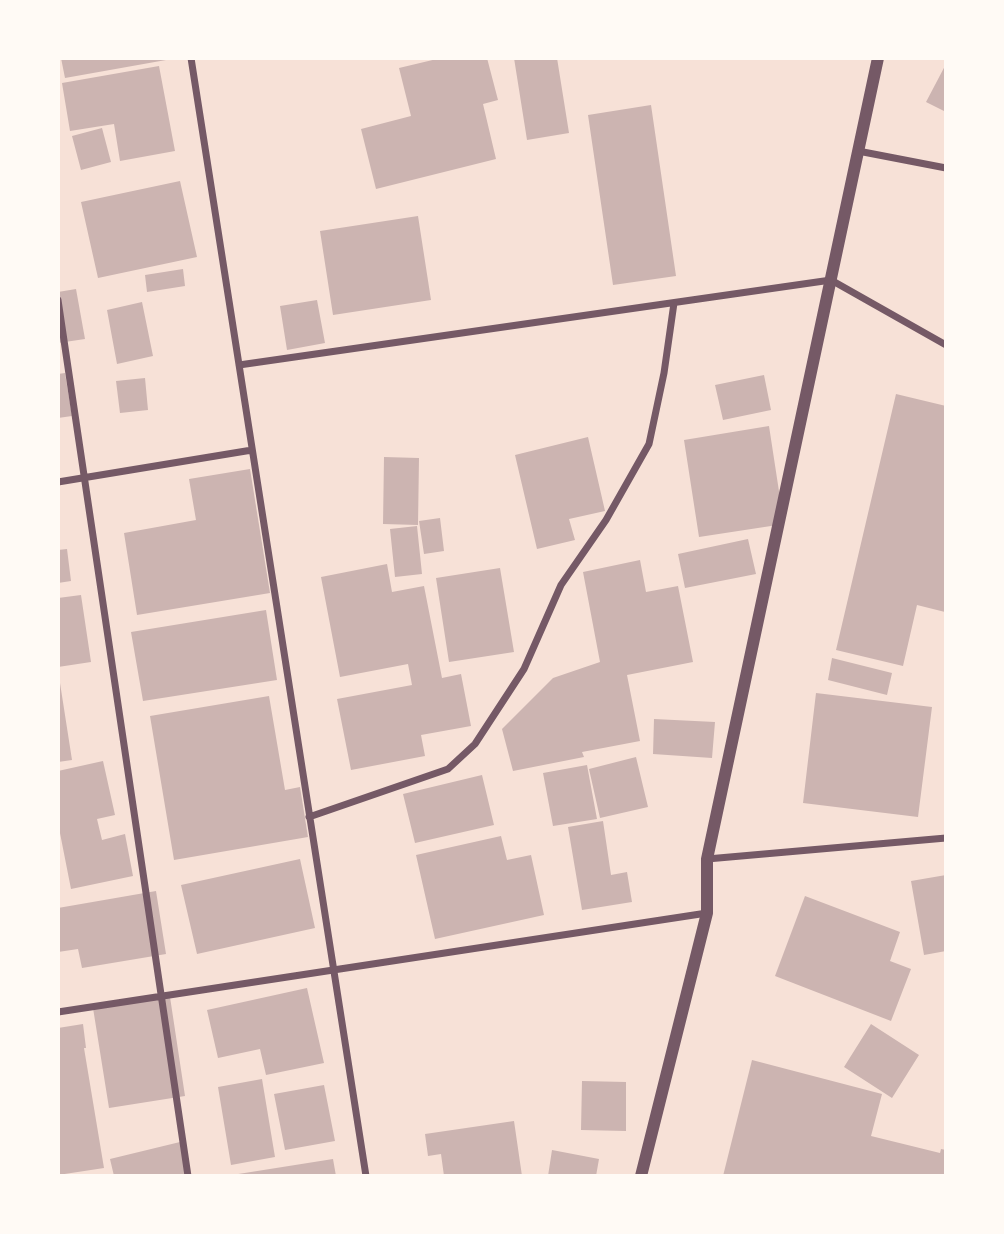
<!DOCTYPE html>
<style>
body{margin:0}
#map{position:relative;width:1004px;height:1234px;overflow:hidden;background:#f7e1d7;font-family:Ubuntu,sans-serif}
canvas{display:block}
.frame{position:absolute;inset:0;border:60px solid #fffaf5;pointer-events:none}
</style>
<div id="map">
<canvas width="1004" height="1234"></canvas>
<div class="frame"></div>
</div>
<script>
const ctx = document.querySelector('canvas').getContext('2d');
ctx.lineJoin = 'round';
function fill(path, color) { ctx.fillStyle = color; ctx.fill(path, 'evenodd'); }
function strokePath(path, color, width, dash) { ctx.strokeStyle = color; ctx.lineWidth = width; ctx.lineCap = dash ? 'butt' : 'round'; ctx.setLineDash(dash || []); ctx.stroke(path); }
fill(new Path2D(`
 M61 58H166V60L65 78Z
 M441 58H487L498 100 483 104 496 159 376 189 361 129 411 116 399 68Z
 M514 58H557L569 133 527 140Z
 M946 64V112L926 102Z
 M159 66 175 151 120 161 114 124 70 131 62 83Z
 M651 105 676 276 613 285 588 115Z
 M102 128 111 162 81 170 72 136Z
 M180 181 197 257 98 278 81 202Z
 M418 216 431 300 333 315 320 231Z
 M183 269 185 286 147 292 145 275Z
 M76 289 85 339 58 343V292Z
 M317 300 325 343 287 350 280 306Z
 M142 302 153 356 117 364 107 310Z
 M65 373 72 416 58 418V374Z
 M764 375 771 410 723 420 715 385Z
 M145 378 148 410 120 413 116 381Z
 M896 394 946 406V604L945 612 917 605 903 666 836 650Z
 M769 426 784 524 699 537 684 440Z
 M588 437 605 511 569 519 575 540 537 549 515 455Z
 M384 457 419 458 418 525 383 524Z
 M250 469 270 593 137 615 124 533 196 520 189 479Z
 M440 518 444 551 424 554 419 521Z
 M417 526 422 574 395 577 390 529Z
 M748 539 756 574 685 588 678 554Z
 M67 549 71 581 58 583V550Z
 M640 560 646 592 678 586 693 662 627 675 640 741 582 752 584 757 513 771 502 729 553 678 600 662 583 572Z
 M387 564 392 592 424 586 442 678 461 674 471 726 421 735 425 756 351 770 337 699 412 685 408 664 340 677 321 577Z
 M500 568 514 652 449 662 436 578Z
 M81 595 91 662 58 667V598Z
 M266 610 277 680 143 701 131 632Z
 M832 658 892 673 887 695 828 680Z
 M58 683H60L72 760 58 762Z
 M816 693 932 707 918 817 803 803Z
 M269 696 285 790 300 787 308 837 174 860 150 716Z
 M654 719 715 722 712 758 653 754Z
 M636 757 648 807 600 818 589 769Z
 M103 761 115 815 97 819 102 840 125 834 133 876 71 889 58 823V771Z
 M587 765 597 819 553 826 543 773Z
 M482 775 494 825 415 843 403 794Z
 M603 821 611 875 627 872 632 902 582 910 568 827Z
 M501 836 507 860 531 855 544 915 435 939 416 855Z
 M300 859 315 928 197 954 181 885Z
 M946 875V951L924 955 911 881Z
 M156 891 166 954 82 968 78 949 58 952V908Z
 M805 896 900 932 890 961 911 969 891 1021 775 976Z
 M307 988 324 1063 266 1075 260 1049 218 1058 207 1010Z
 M170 997 185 1096 109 1108 93 1008Z
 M83 1024 86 1048H84L104 1168 58 1175V1028Z
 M871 1024 919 1055 892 1098 844 1067Z
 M752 1060 882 1094 871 1136 940 1153 941 1149 946 1150V1176H723Z
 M262 1079 275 1157 231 1165 218 1087Z
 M582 1081 626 1082V1131L581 1130Z
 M324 1085 335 1141 285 1150 274 1094Z
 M514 1121 522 1176H444L441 1154 428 1156 425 1134Z
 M180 1142 188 1176H114L110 1159Z
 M552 1150 599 1159 596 1176H548Z
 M333 1159 336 1176H233L232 1175Z`), '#ccb4b1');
strokePath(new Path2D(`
 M191 58 366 1176
 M858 151 946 168
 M58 300 188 1176
 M239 365 831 280 946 345
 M58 482 252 450
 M309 817 448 769 475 744 524 669 561 585 606 520 649 444 664 373 674 303
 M707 859 946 838
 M58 1012 707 913`), '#755966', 7);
strokePath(new Path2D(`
 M641 1176 707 913V859L878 58`), '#755966', 12);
</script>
